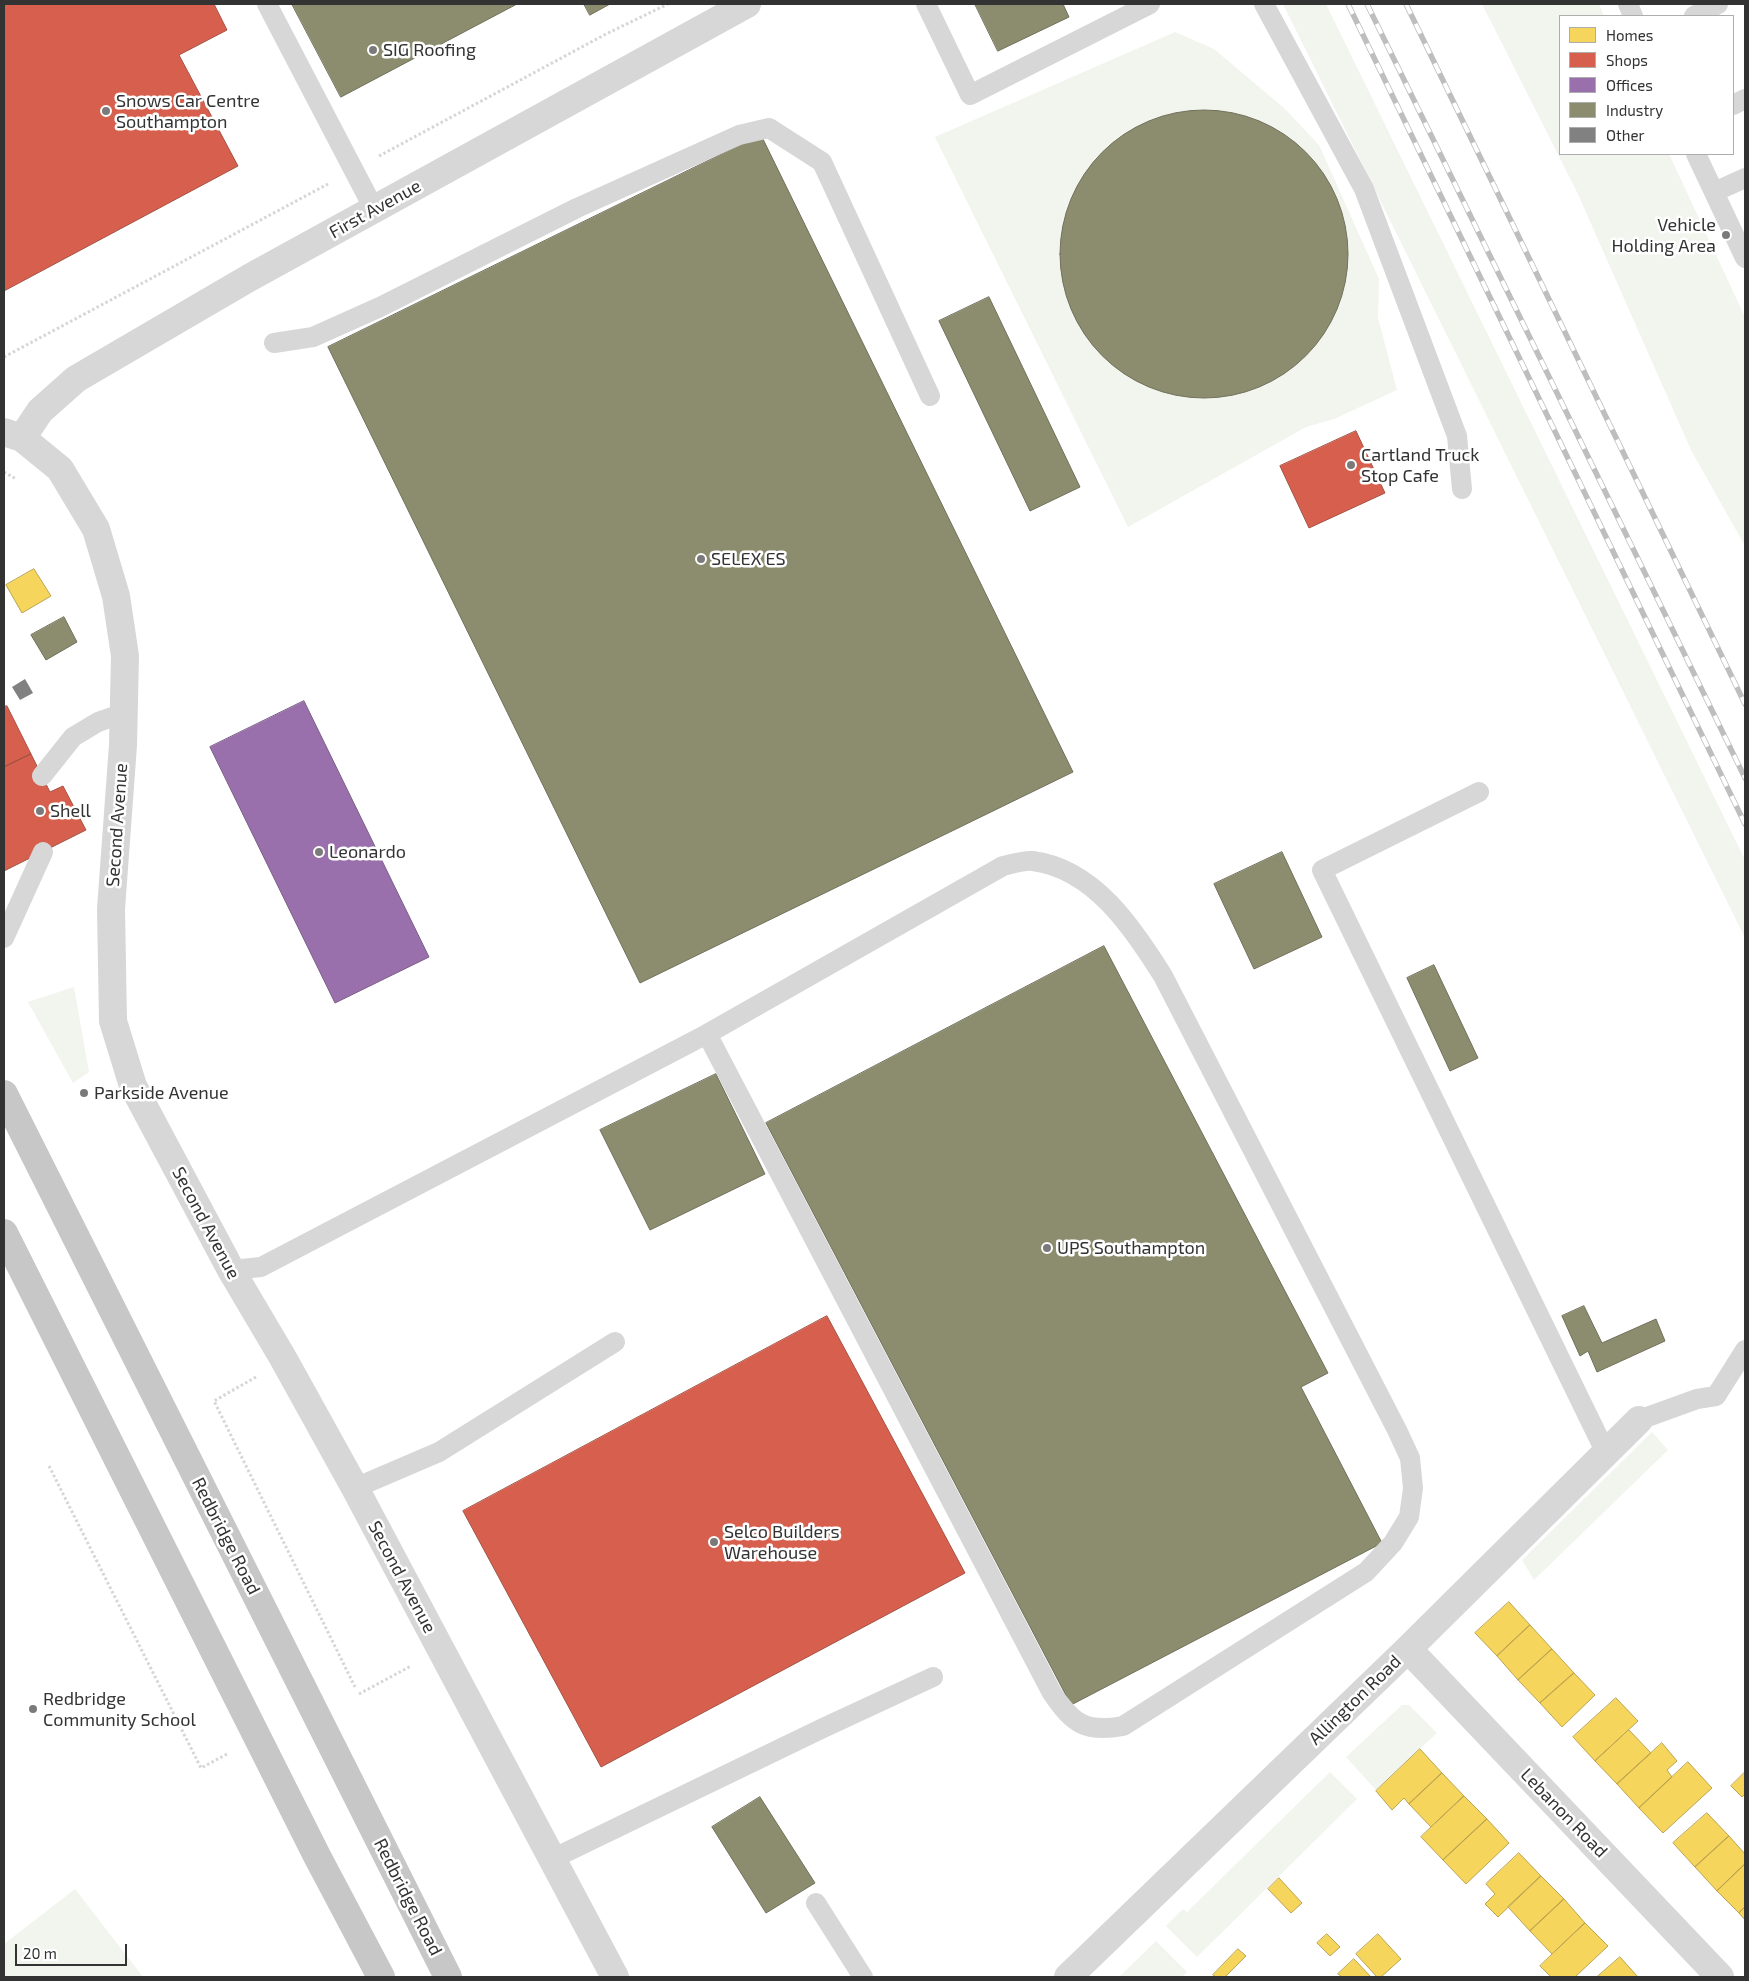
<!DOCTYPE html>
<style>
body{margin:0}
#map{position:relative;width:1749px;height:1981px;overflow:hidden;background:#fff;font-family:"Exo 2",sans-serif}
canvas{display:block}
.frame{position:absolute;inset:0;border:5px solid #333;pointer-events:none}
.legend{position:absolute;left:1559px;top:15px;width:175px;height:140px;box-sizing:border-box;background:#fff;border:1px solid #adadad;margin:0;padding:6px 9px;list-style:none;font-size:15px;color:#333}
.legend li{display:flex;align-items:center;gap:10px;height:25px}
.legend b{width:25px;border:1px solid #adadad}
.scale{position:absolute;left:15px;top:1944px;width:112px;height:22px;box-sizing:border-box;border:2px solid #333;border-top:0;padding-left:6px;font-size:15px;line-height:18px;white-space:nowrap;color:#333;-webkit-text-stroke:4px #fff;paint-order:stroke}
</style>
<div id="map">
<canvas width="1749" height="1981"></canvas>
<div class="frame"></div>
<ul class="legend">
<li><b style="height:14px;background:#f6d55c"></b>Homes</li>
<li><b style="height:14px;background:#d6604d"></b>Shops</li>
<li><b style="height:14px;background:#9970ab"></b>Offices</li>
<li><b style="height:14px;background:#8c8c6e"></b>Industry</li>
<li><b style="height:14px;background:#818181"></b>Other</li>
</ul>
<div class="scale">20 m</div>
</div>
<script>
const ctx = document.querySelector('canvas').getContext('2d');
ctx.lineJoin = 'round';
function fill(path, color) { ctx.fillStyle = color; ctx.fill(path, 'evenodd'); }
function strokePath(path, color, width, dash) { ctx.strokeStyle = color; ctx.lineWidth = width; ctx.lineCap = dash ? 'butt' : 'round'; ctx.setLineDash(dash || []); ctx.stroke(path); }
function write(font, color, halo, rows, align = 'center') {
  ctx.font = font + ' "Exo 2",sans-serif'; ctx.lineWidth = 5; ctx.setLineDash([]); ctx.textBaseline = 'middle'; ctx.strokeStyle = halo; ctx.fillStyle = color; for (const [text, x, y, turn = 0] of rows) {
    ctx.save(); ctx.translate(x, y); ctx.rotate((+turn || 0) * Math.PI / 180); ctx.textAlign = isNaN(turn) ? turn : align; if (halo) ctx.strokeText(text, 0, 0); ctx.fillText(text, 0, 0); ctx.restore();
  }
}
fill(new Path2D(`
 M1283 4H1326L1745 860V938Z
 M1482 4H1599L1604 16H1560V154H1669L1745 317V546L1691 450 1577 192Z
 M1175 32 1214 49 1284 108 1319 145 1379 279 1378 318 1397 390 1334 419 1306 427 1128 527 935 137Z
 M74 987 89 1072 73 1083 28 1002Z
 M1652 1432 1668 1450 1534 1580 1522 1560Z
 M1402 1705H1409L1437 1733 1376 1790 1346 1757Z
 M1330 1772 1357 1799 1197 1957 1166 1926 1183 1909 1187 1912Z
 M75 1889 143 1977H4V1944Z
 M1156 1941 1187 1972 1182 1977H1119Z`), '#f1f5ed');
const homes = new Path2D(`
 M34 569 51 596 22 613 6 585Z
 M1509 1602 1530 1625 1497 1656 1475 1633Z
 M1530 1625 1552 1649 1518 1680 1497 1656Z
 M1552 1649 1574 1673 1540 1703 1518 1680Z
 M1574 1673 1595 1695 1562 1727 1540 1703Z
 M1616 1698 1638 1721 1595 1761 1573 1737Z
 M1629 1730 1651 1753 1617 1784 1595 1761Z
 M1662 1743 1677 1761 1667 1770 1672 1777 1639 1808 1617 1784Z
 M1420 1749 1442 1773 1409 1804 1404 1798 1392 1810 1376 1791Z
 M1688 1762 1712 1788 1663 1833 1639 1808Z
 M1745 1772V1794L1742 1797 1731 1786Z
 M1442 1773 1464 1796 1431 1827 1409 1804Z
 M1464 1796 1487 1819 1443 1860 1421 1837Z
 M1707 1813 1729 1836 1695 1867 1673 1843Z
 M1487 1819 1509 1843 1466 1884 1443 1860Z
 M1729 1836 1745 1854V1864L1717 1891 1695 1867Z
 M1519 1853 1541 1876 1498 1917 1485 1904 1495 1894 1486 1884Z
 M1745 1864V1907L1739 1913 1717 1891Z
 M1541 1876 1564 1899 1530 1931 1508 1907Z
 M1279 1878 1302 1903 1291 1913 1268 1889Z
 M1564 1899 1585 1923 1552 1954 1530 1931Z
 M1745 1907V1920L1739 1913Z
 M1585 1923 1608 1946 1575 1977H1551L1540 1966Z
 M1327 1934 1340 1947 1330 1956 1317 1943Z
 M1378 1934 1401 1959 1381 1977H1377L1356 1954Z
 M1238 1949 1246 1956 1225 1977H1216L1213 1975Z
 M1620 1957 1638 1977H1597Z
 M1354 1959 1371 1977H1342L1338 1974Z`);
fill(homes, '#f6d55c');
strokePath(homes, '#bca450', 1);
const shops = new Path2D(`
 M4 4H214L227 30 179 55 238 166 4 291Z
 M1356 431 1385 493 1309 528 1280 466Z
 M7 706 31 754 4 767V707Z
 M31 754 50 792 63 786 86 830 4 871V767Z
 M827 1316 965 1573 601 1767 463 1511Z`);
fill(shops, '#d6604d');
strokePath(shops, '#a55245', 1);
const offices = new Path2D(`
 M304 701 429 957 335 1003 210 747Z`);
fill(offices, '#9970ab');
strokePath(offices, '#7a5e87', 1);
const industry = new Path2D(`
 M292 4H517L341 97Z
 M584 4H610L590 15Z
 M975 4H1063L1069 17 998 51Z
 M1060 254a144 144 0 1 1 288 0a144 144 0 1 1-288 0Z
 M761 135 1073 772 640 983 328 347Z
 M989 297 1080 487 1030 511 939 321Z
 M64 617 77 642 46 660 31 635Z
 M1282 852 1322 937 1254 969 1214 884Z
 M1104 946 1328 1373 1301 1387 1382 1543 1071 1705 766 1123Z
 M1434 965 1478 1058 1450 1071 1407 978Z
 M716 1074 765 1174 650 1230 600 1130Z
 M1584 1306 1602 1343 1656 1319 1665 1341 1597 1372 1588 1351 1580 1356 1562 1316Z
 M760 1797 815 1883 766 1913 712 1827Z`);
fill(industry, '#8c8c6e');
strokePath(industry, '#71715c', 1);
fill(new Path2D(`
 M25 679 33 693 20 700 12 687Z`), '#818181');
strokePath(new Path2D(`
 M379 156 606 34 668 4
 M4 357 328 184
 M4 472 16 479
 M256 1377 214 1401 355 1687
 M49 1466 201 1768 229 1753
 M359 1694 411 1666`), '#d6d6d6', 3, [2.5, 2.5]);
strokePath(new Path2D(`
 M267 4 374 209
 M926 4 970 95 1150 4
 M1264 4 1364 189 1457 436 1462 489
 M1628 4 1633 16
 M1694 16 1718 4
 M1733 105 1745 99
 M1696 154 1745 258
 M1714 192 1745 178
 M274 343 313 337 380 307 577 208 739 135 769 128 822 162 930 396
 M42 776 73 737 98 722 124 713
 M1479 792 1322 870 1606 1453
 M4 938 43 852
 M231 1270 261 1267 707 1034 1003 866C1012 864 1024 860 1033 861 1094 869 1133 928 1163 976L1397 1430 1410 1458 1413 1488 1409 1517 1393 1543 1366 1572 1123 1726C1086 1733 1073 1724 1052 1693L707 1034
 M1639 1420 1697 1399 1716 1396 1745 1350
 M355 1488 439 1452 615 1342
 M552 1859 821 1729 933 1677
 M816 1903 863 1977`), '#d7d7d7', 20);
strokePath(new Path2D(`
 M4 432 22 438 60 469 96 529 116 596 125 656 123 745 111 909 113 1021 133 1086 231 1270 283 1358 355 1488 615 1977
 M22 438 40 411 76 379 249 278 747 4
 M1408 1649 1720 1977
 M1068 1977 1408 1649 1639 1420`), '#d7d7d7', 28);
strokePath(new Path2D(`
 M4 1094 448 1977
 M4 1233 317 1856 381 1977`), '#c7c7c7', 28);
const rail = new Path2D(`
 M1348 4 1745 824
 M1367 4 1745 778
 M1406 4 1745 704`);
strokePath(rail, '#bebebe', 5.5);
strokePath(rail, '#fff', 4, [11]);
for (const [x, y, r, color] of [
 [373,50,5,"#7a7a7a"],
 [106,111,5,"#7a7a7a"],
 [1726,235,5,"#7a7a7a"],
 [1351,465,5,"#7a7a7a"],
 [701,559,5,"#7a7a7a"],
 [40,811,5,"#7a7a7a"],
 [319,852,5,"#7a7a7a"],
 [84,1093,5,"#7a7a7a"],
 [1047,1248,5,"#7a7a7a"],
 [714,1542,5,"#7a7a7a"],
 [33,1709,5,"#7a7a7a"]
]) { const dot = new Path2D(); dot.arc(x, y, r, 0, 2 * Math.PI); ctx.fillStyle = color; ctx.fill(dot); strokePath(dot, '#fff', 2); }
write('18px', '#333', '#fff', [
 ["SIG Roofing",383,50],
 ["Snows Car Centre",116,101],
 ["Southampton",116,122],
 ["Vehicle",1716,225,"right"],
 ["Holding Area",1716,246,"right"],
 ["Cartland Truck",1361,455],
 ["Stop Cafe",1361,476],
 ["SELEX ES",711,559],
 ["Shell",50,811],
 ["Leonardo",329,852],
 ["Parkside Avenue",94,1093],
 ["UPS Southampton",1057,1248],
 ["Selco Builders",724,1532],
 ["Warehouse",724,1553],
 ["Redbridge",43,1699],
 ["Community School",43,1720]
], 'left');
write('18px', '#333', '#fff', [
 ["First Avenue",375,209,-29],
 ["Second Avenue",117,825,-86],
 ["Second Avenue",206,1223,62],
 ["Redbridge Road",226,1536,63],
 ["Second Avenue",402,1577,62],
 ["Allington Road",1355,1700,-44],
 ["Lebanon Road",1564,1813,46],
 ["Redbridge Road",408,1897,63]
]);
</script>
